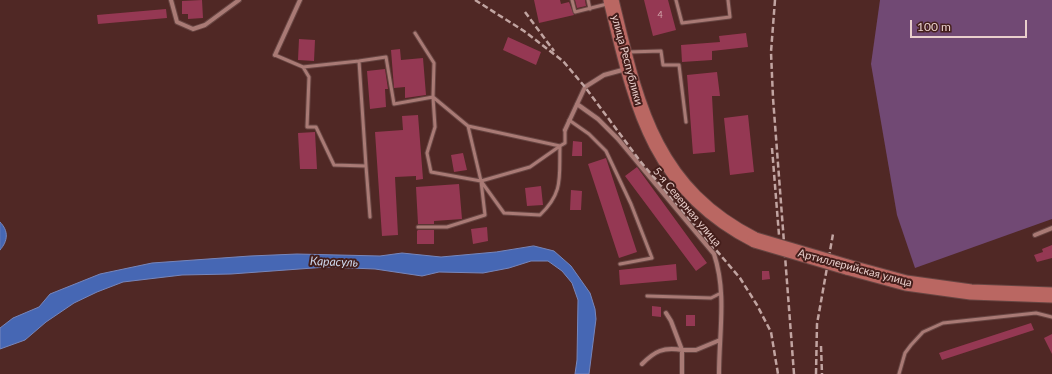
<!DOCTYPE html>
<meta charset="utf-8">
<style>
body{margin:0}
#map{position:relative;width:1052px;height:374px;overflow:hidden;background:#502825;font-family:Lato,sans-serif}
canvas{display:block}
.scale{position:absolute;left:910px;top:20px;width:117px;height:18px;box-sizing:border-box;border:2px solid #e9cfcc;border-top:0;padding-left:5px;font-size:12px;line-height:14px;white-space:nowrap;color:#e9cfcc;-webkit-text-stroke:3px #441e1b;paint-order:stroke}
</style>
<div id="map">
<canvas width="1052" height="374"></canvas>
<div class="scale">100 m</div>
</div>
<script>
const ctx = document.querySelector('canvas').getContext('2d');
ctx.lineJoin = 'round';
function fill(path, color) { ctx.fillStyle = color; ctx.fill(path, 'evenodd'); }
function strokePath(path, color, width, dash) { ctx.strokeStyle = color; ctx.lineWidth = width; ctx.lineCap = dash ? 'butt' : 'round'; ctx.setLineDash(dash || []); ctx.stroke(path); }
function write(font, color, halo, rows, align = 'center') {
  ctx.font = font + ' Lato,sans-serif'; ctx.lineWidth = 4; ctx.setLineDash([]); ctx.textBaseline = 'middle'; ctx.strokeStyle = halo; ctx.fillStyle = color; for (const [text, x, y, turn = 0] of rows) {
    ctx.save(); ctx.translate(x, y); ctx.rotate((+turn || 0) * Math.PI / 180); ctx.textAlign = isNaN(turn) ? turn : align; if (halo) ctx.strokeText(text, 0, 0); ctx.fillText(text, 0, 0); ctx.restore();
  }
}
fill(new Path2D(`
 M880 0H1052V219L915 268 897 215 871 64Z`), '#714974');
const water = new Path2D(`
 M0 222C9 231 8 241 0 250Z
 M534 246 554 251 571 266 590 293 595 309 596 319 589 374H575L577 360 578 300 572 283 562 271 548 261H531L509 268 483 273 439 272 422 276 375 269 327 267 231 274 182 275 123 282 97 292 74 303 46 322 25 340 0 349V328L13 318 39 307 50 294 100 274 152 263 250 256 297 254 380 256 402 253 441 257 496 252Z`);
fill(water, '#4667b4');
strokePath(water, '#7786bb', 1);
fill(new Path2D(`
 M202 0 203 18 188 19V14H182V1Z
 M534 0H560L561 4 569 2 574 15 539 23Z
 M575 0H585L586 6 577 8Z
 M644 0H668L676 30 653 36Z
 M166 9 167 18 98 24 97 15Z
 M746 33 748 47 712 51V60L682 62 681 45 720 42 719 36Z
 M508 37 541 52 536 65 503 50Z
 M299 39 315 40 314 61 298 60Z
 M400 49 401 60 423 58 426 95 405 98V87L394 88 391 50Z
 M385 69 388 89H385L386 107 370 109 367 71Z
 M717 72 720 96H712L715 152 693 154 687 75Z
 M418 115 423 179 416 180V176L395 177 398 235 382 236 375 132 403 130 402 116Z
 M748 115 754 172 730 175 724 118Z
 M315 132 317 169H300L298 133Z
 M573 141 582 142V156H572Z
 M463 153 467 170 454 172 451 155Z
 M606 158 637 252 619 258 588 164Z
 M637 167 707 263 696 271 625 176Z
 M459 184 462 219 434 221V224H418L416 187Z
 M541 186 543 205 527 206 525 188Z
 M571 190 582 191 581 210H570Z
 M487 227 488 241 473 244 471 229Z
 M418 230H434V244H417V231Z
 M1052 245V258L1037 262 1034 255 1043 252 1042 249Z
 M676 264 677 280 620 285 619 270Z
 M762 271H769L770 279 762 280Z
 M652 306 661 307V317L652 316Z
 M686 315H695V326H686Z
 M1031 323 1034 330 942 360 939 353Z
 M1052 334V354L1044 338Z`), '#953853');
const lane = new Path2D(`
 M572 0 575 12 607 4
 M588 0 590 9
 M676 0 682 23 730 17 728 0
 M415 33 434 63 433 97 468 126 481 181 504 213 540 215C564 192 559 177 560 146L530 167 481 181
 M628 52 661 51 663 65H679L686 122
 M275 55 303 67 309 77 307 127H316L334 165 366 166 370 217
 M303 67 359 61
 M569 120 589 134 606 151 631 204 652 258 620 264
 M468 126 560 146 565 143V130
 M366 166 359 61 386 57 394 104 433 97 435 127 427 153 431 172 481 181 485 215 447 227H418
 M647 296 711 298 721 293
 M899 374 905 353 911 345 923 332 943 323 1036 313 1052 317`);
const street = new Path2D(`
 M171 0 177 22 193 29 205 25 239 0
 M275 55 300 0
 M577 104 598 119 618 139 714 254C727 293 719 333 719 374
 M565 130 585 87 604 75 626 69
 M1035 235 1052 228
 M666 313 671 321 682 350H696L720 340
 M642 364C655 351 663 347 682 350V374`);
const primary = new Path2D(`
 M611 0C636 103 652 188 755 240
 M847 267 906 283 971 292 1052 295`);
strokePath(lane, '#674542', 5);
strokePath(street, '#674542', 6);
strokePath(primary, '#674542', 17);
strokePath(lane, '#a97a75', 3);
strokePath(street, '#a97a75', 4);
strokePath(primary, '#ba6762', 15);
strokePath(new Path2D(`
 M475 0 524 31 563 61 585 87 640 161 740 278 757 305 771 332 778 374
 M775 0 771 52 773 98 794 374
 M525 12 554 51
 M772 148 779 235
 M821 346 822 374
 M816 374 817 324 833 234`), '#c1a4a1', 2.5, [6, 3]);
const primaryBridge = new Path2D(`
 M755 240 847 267`);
strokePath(primaryBridge, '#674542', 17, []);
strokePath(primaryBridge, '#ba6762', 15);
write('9px', '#d4a9ae', null, [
 ["4",660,15]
]);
write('11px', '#e9cfcc', '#441e1b', [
 ["улица Республики",627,60,75],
 ["5-я Северная улица",687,207,50],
 ["Артиллерийская улица",855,268,15]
]);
write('italic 12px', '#cbd5ea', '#441e1b', [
 ["Карасуль",334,262,2]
]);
</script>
